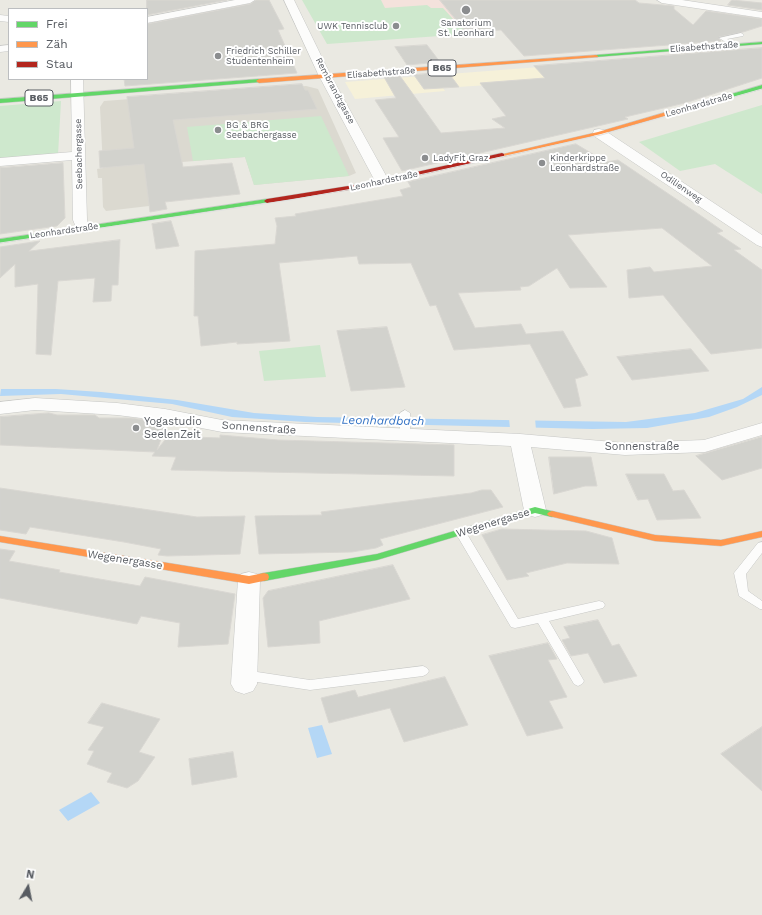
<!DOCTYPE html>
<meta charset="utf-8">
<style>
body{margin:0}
#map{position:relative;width:762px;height:915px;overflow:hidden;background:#eae9e2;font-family:"Work Sans",sans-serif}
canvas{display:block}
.legend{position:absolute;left:8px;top:8px;width:140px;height:72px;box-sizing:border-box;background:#fff;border:1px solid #bcbec0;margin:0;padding:5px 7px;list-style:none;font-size:12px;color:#585c62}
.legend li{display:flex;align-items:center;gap:8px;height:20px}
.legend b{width:20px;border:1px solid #bcbec0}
.north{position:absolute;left:8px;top:867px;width:40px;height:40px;-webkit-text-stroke:3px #fff;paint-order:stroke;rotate:10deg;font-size:11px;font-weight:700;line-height:16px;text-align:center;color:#585c62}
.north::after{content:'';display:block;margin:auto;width:14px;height:18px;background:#585c62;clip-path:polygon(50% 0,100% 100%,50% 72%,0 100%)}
</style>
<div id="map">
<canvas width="762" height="915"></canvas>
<ul class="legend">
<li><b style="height:5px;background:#63d668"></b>Frei</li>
<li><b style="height:5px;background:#ff974d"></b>Zäh</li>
<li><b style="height:5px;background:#b3261e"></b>Stau</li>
</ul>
<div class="north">N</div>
</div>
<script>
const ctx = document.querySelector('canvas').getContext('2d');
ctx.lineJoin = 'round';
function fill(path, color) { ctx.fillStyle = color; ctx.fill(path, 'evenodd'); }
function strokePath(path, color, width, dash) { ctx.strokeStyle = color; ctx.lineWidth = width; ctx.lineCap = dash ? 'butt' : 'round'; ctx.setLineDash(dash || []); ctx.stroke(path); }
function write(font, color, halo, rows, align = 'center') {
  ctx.font = font + ' "Work Sans",sans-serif'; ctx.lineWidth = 4; ctx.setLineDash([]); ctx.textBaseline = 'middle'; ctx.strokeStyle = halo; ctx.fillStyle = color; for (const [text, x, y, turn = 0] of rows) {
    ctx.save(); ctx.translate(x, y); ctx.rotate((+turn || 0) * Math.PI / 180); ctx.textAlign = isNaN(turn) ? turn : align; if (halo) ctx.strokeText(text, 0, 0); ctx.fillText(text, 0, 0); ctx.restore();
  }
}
fill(new Path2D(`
 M540 67 593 97 488 85 443 88 445 91 355 99 345 82Z`), '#f6f1d9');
fill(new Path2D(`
 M306 86 318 89 356 173 349 176 254 185 245 157 182 162 190 199 150 203 149 206 106 211 103 207 102 178H98L97 169 103 168 100 107 104 101Z`), '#dbd9d0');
fill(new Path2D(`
 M367 0H511L480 17 453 19 377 16Z`), '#f4e2dc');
fill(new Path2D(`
 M302 0H381L385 8 427 5 431 8H443L453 19 469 18 481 31 467 32 468 34 327 44Z
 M61 101 58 155 0 159V106Z
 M762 105V194L715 164 680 171 639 142Z
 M321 116 349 176 254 185 245 157 193 161 187 127Z
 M320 345 326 377 264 381 259 351Z`), '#cee8cd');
fill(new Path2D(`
 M762 387V395L737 407 709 417 647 428 592 429 305 422 232 417 172 404 61 394 0 396 1 389H56L101 392 177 400 254 413 317 417 626 422 695 413 743 399Z
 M322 725 332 754 317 758 308 728Z
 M91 792 100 803 68 821 59 810Z`), '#b4d7f6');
fill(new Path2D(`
 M390 416H419V427L390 426Z
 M509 418H535L536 430 510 429Z`), '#eae9e2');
const building = new Path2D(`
 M147 0H227L147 15Z
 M256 0H269L284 29 278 30 297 73 125 86 124 79H147V24L250 4Z
 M440 0H635L639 3 674 6V9L693 25 706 11 762 19V26L743 32 719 37 718 38 721 41 524 56 501 30 466 32Z
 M732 0 762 3V10L728 5Z
 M427 45 440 62 407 65 395 47Z
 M762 48V78L685 103 625 117 628 119 402 171 383 138 399 137 375 100 396 98 384 77 400 76 441 133 505 128 492 119 506 116 480 83 545 78 534 66Z
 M448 72 459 87 424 89 414 75Z
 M302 84 305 90H308L317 109 173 120 183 167 232 163 240 194 165 202 167 209 150 212 144 164 100 168 99 151 134 148 127 97Z
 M576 144 606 162 618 160 697 213 723 231 717 233 741 249 734 250 762 270V348L711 354 663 295 629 298 627 270 650 267 654 272 712 266 662 228 568 235 607 287 570 288 557 268 529 286 520 287 521 290 458 293 475 328 521 324 526 334 563 331 588 375 575 379 581 406 564 408 530 344 454 350 436 305 430 306 411 263 359 264 357 256 279 263 290 341 237 344V342L201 346 198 316H194L195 251 275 244 277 226 275 218 296 216 295 214 403 196 400 190 411 187 408 182Z
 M63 163 65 218 57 226 0 234V168Z
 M171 221 179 246 156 249 152 224Z
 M120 240 118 285H112L111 301 93 302 95 278 58 281 51 355 36 354 38 284 15 287V264L0 278V247L40 241 29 251Z
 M387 327 405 387 351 391 337 331Z
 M691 349 709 371 632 380 617 357Z
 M49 413 57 415H95L99 418H131L167 423 157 450 168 436 220 438V435L278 440 454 445V476L171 470 176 457 152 456 155 452 0 445V417Z
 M762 437V468L722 480 696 456Z
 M549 457H591L597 486H585L554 494Z
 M626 474H664L673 491 684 490 701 518 657 520 648 499 638 500Z
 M0 488 197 517 245 516 240 554 167 556 158 555 161 549 124 542 30 527 26 534 0 530Z
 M482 490H491L503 507 380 539 383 545 376 548 352 552 259 554 255 516 322 515 321 512 471 493Z
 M502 529 586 531 612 538 619 564 567 563 526 573 529 576 507 580 482 535Z
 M0 549 15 551 9 561 60 570 59 572 140 586 145 577 235 594 228 644 178 647 180 623 141 616 137 624 0 598Z
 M393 565 410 599 319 621 320 643 268 647 263 598 268 591Z
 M598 620 612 646 619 644 637 676 604 683 588 653 571 656 562 640 570 638 564 627Z
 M548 643 557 659 548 660 567 697 549 701 563 728 527 736 489 656Z
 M445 677 468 725 404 742 390 708 329 723 321 698 355 690 358 697Z
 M102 703 160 719 139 752 155 757 138 781 127 788 107 782 112 773 87 764 94 751 88 750 104 727 88 723Z
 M762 727V791L721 754Z
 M233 752 237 777 192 785 189 759Z`);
fill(building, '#d2d2cd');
strokePath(building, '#d9d7d2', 1);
const lane = new Path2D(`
 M741 33 744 35 743 36 727 39 736 44 737 45 734 47 719 38Z
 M405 410 410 413V434L405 437 400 434V413Z
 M460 528 464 529 518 619 599 601 603 602 605 605 603 608 549 621 584 681 582 684 578 686 574 684 538 623 515 628 511 627 455 532Z
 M762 542V553L746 574 748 591 762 601V609H760L739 596 734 573 758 543Z
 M423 666 427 668 429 671 427 674 423 676 310 690 244 680 240 678 238 675 240 672 244 670 310 680Z`);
const street = new Path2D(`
 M235 0H255L250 3 147 23V17Z
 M284 0H294L330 74 389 181 387 184H377L375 181 318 74Z
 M657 0H682L762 12V18L662 3Z
 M0 15 9 16V22L0 21Z
 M9 45V51L0 52V46Z
 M71 79H83L87 220 90 229 88 232H78L73 220 72 160 0 166V158L72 152Z
 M599 129 604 130 762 235V247L757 245 594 136 593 133 594 130Z
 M35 398 117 403 165 409 222 420 520 434 625 443 704 440 762 423V435L705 452 625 455 531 447 546 510 542 515 535 517 528 515 524 510 511 446 222 432 165 421 117 415 35 410 0 414V402Z
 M249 572 257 574 260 580 257 684 253 691 244 694 235 691 231 684 238 580 241 574Z`);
const fast = new Path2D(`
 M762 42V44L596 57 594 56 596 55Z
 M259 79 262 81 261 82 0 103V99Z
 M762 85V89L682 111 677 110Z
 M267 199 270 201 269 202 0 243V239Z
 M535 507 555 512 557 514 552 517 535 513 377 560 264 581 260 580 259 577 260 574 264 573 377 554Z`);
const slow = new Path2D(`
 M596 55 598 56V57L259 83 256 81 259 79Z
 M680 108 683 110 682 111 601 134 502 157 499 155 598 132Z
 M552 511 655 535 721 540 762 531V537L721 546 655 541 549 516 547 514 549 512Z
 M0 536 249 576 264 573 268 574 269 577 268 580 249 584 0 542Z`);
const jam = new Path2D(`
 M502 153 504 154V156L367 187 267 203 264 201 267 199 367 183Z`);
strokePath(lane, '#c6c7c5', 1);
strokePath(street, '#c6c7c5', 1);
strokePath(fast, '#c7c8c6', 1);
strokePath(slow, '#c7c8c6', 1);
strokePath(jam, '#c7c8c6', 1);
fill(lane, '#fcfcfb');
fill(street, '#fcfcfb');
fill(fast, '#63d668');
fill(slow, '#ff974d');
fill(jam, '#b3261e');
strokePath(new Path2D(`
 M0 243 291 200 369 186 601 135 762 89`), '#e2e2e1', 1);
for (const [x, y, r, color] of [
 [466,10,5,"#8b8d8f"],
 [396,26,4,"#8b8d8f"],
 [218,56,4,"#8b8d8f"],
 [218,130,4,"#8b8d8f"],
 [425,158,4,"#8b8d8f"],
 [542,163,4,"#8b8d8f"],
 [136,428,4,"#8b8d8f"]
]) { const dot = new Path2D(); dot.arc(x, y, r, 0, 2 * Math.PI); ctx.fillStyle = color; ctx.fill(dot); strokePath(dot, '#fff', 1.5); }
write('9px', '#585c62', '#fff', [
 ["Sanatorium",466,23,"center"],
 ["St. Leonhard",466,33,"center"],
 ["UWK Tennisclub",388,26,"right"],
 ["Friedrich Schiller",226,51],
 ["Studentenheim",226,61],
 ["BG & BRG",226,125],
 ["Seebachergasse",226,135],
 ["LadyFit Graz",433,158],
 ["Kinderkrippe",550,158],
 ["Leonhardstraße",550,168]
], 'left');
write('9px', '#585c62', '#fff', [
 ["Elisabethstraße",704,47,-4],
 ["Elisabethstraße",381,73,-4],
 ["Rembrandtgasse",335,91,62],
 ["Leonhardstraße",699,105,-16],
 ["Seebachergasse",79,154,-91],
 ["Leonhardstraße",384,181,-12],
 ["Odilienweg",681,187,34],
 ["Leonhardstraße",64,231,-8]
]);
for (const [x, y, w] of [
 [442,68,28],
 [39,98,28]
]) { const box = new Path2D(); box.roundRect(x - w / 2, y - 8, w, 16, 3); ctx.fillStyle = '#fff'; ctx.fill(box); strokePath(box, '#585c62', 1); }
write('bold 10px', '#585c62', null, [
 ["B65",442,68],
 ["B65",39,98]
]);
write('11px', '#585c62', '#fff', [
 ["Yogastudio",144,422],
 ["SeelenZeit",144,435]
], 'left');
write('11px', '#585c62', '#fff', [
 ["Sonnenstraße",259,428,4],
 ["Sonnenstraße",642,447],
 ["Wegenergasse",493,523,-17],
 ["Wegenergasse",125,560,9]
]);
write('italic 12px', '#3372c4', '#fff', [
 ["Leonhardbach",383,421,1]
]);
</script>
